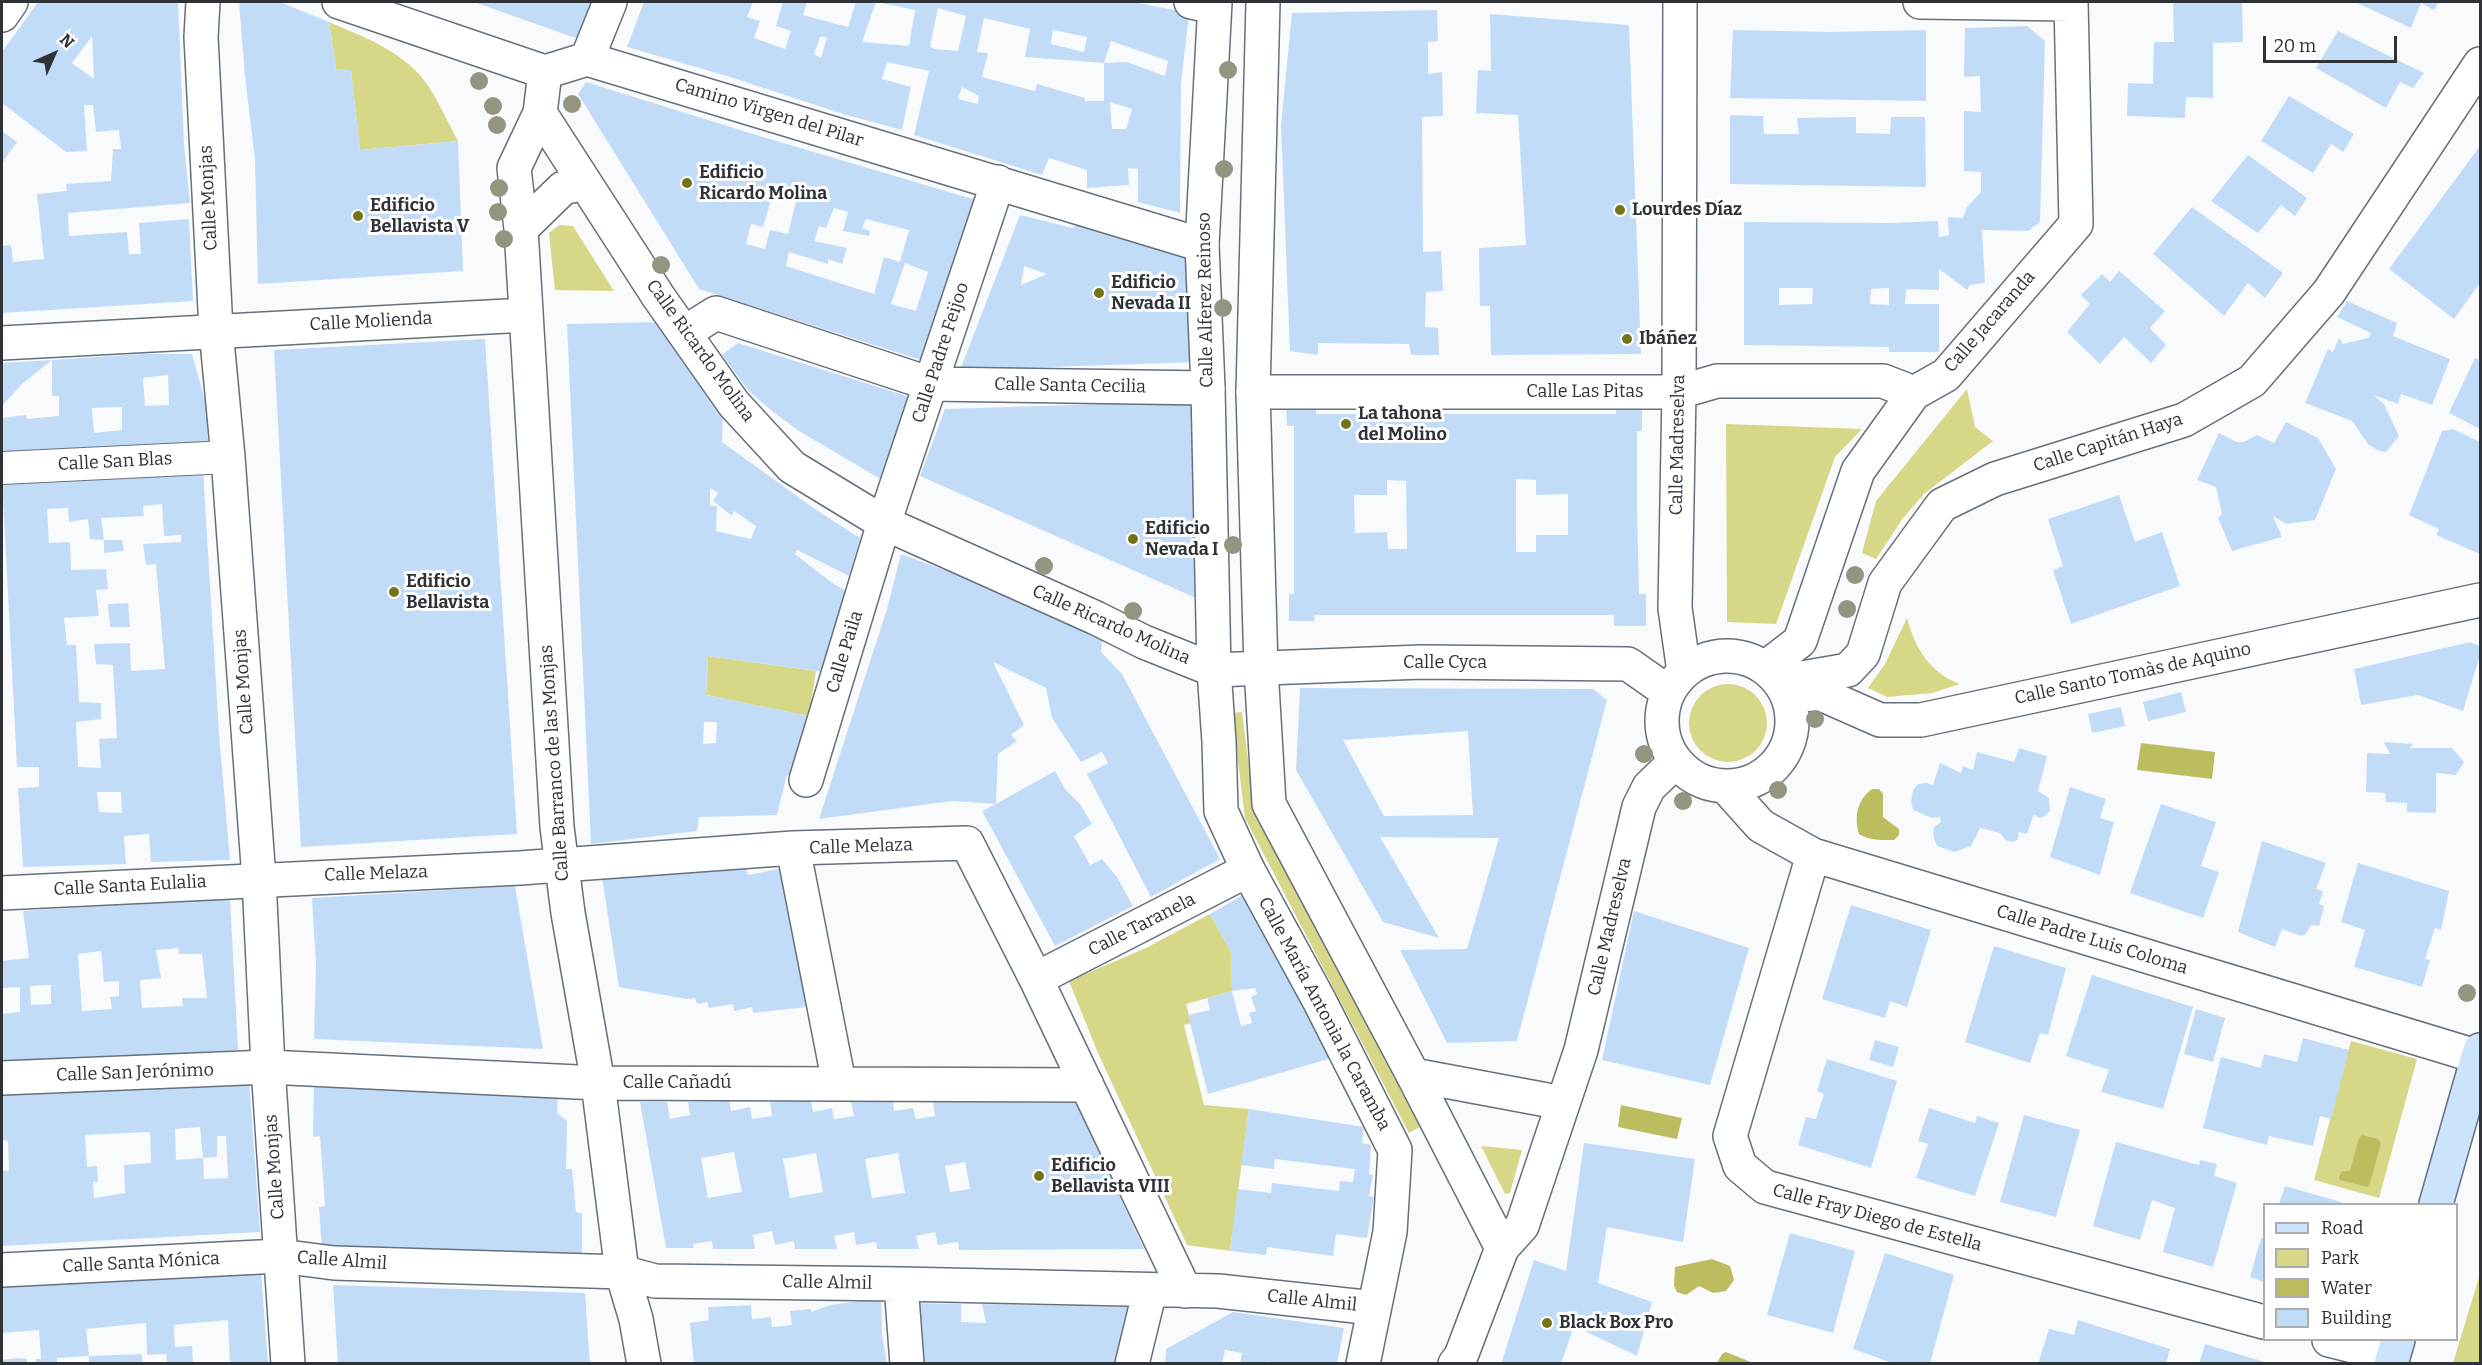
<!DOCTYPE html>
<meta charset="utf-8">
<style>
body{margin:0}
#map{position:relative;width:2482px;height:1365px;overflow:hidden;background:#f8fafc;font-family:Bitter,serif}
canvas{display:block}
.frame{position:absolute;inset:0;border:3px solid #2f3338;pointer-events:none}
.legend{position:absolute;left:2263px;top:1203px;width:195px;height:138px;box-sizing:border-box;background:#fff;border:2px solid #acadaf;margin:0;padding:8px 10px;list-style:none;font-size:18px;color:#2f3338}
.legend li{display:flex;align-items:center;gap:12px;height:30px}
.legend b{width:30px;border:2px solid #acadaf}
.north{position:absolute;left:24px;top:24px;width:60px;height:60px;-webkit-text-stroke:4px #fff;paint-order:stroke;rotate:45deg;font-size:16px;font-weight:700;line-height:24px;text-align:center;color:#2f3338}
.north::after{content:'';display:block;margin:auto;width:21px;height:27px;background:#2f3338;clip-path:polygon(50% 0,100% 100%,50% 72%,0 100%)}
.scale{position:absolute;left:2263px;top:36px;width:134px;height:27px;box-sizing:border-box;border:3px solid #2f3338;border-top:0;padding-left:8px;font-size:18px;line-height:21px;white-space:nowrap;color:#2f3338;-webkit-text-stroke:4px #fff;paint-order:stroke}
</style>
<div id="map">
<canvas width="2482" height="1365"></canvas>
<div class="frame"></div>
<ul class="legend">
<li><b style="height:8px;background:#cbe4fc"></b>Road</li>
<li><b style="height:16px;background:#d6d887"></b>Park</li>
<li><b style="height:16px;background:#bbbd5f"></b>Water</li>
<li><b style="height:16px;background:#c2dcf7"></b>Building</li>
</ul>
<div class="north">N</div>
<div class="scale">20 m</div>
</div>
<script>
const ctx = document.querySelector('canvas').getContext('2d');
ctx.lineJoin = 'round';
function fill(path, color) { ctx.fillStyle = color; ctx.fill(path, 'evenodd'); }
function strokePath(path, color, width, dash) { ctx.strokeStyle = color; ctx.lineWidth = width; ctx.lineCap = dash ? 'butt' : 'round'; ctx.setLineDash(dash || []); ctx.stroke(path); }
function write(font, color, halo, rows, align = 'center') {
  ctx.font = font + ' Bitter,serif'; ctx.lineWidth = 6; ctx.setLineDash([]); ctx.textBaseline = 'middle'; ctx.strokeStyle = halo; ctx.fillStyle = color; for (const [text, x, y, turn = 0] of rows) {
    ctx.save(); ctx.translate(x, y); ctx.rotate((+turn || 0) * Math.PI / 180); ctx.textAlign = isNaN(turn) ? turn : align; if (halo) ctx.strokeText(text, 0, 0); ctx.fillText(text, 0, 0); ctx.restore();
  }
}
fill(new Path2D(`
 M329 22C366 38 406 52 429 87 440 104 448 123 458 141L360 150 351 71 336 69Z
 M559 225 573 226 614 291 555 290 549 233Z
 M1967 389 1975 427 1993 441 1924 494 1903 518 1876 559 1862 553 1876 501Z
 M1726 424 1862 429 1835 457 1776 624 1727 622Z
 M1907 618C1915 648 1930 673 1960 684L1932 693 1887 697 1868 688 1885 664Z
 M708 656 816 671 809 716 706 695Z
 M1689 723a39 39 0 1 1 78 0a39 39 0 1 1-78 0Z
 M1242 712 1255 814 1420 1127 1409 1133 1245 818 1232 713Z
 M1210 914 1231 952 1232 991 1186 1004 1191 1023 1184 1025 1204 1105 1249 1109 1230 1251 1187 1245 1098 1053 1069 981 1146 948Z
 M2351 1041 2417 1059 2379 1198 2314 1180Z
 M1481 1146 1522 1150 1510 1193 1505 1194Z
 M2480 1274V1363H2453Z`), '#d6d887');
fill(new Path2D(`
 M2141 743 2215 752 2212 779 2137 770Z
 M1872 789H1879L1883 794V817L1899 829V835L1894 840C1882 840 1870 841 1859 834 1854 817 1857 800 1872 789Z
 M1621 1105 1682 1118 1677 1139 1618 1127Z
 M2362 1135 2378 1139 2381 1143 2370 1183 2367 1187 2340 1180 2339 1177 2342 1171H2350L2359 1138Z
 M1712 1259 1730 1266 1734 1280 1726 1291 1713 1293 1699 1286 1686 1295 1677 1292 1674 1286 1675 1267Z
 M1726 1352 1753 1363H1717L1722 1354Z`), '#bbbd5f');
fill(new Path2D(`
 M38 2H178L184 144 190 203 68 213 69 236 127 232 129 254H141L139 223 189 219 193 301 2 313V246L11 245 13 262 44 259 37 194 67 191 66 184 111 181 113 149H121L119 130 96 132 93 105H84L87 151 66 152 2 103V52ZM92 36 94 79 72 63Z
 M239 2H280L329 22 336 69 351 70 360 150 458 141 463 271 258 284 255 160 245 76Z
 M474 2H593L578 39Z
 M644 2H753L747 17 760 21 754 38 785 49 791 31 776 26 783 2H807L803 15 848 27 856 2H876L862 42 909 46 915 10 876 2H1134L1189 13 1181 84 1180 213 1138 202V169L1128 168 1129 185 1087 188V170L1049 158 1042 175 914 135 929 71 887 62 882 79 911 87 902 130 843 114 730 77 627 47ZM938 8 966 16 958 51 934 49 930 46ZM984 18 1030 29 1025 57 1104 63 1111 41 1168 61 1165 76 1127 62 1104 63V101H1085V98L1037 84 1035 91 982 77 988 53 977 52ZM1053 30 1087 37 1084 52 1051 44ZM820 37H827L821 58 814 54ZM962 87 979 96 978 104 958 99ZM1110 102 1132 109 1126 129H1112Z
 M2173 2H2242L2243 42 2213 43V98L2186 97 2185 118 2127 116 2128 83 2153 84 2154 42H2174Z
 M2355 2H2439L2434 10 2421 3 2411 28Z
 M1437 10 1438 41 1428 42V74L1442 72 1443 116 1422 117 1423 252 1441 251 1443 291 1426 292 1425 327 1438 328 1439 355H1411L1409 344 1318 343V355L1290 351 1281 125 1292 13Z
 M1490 14 1629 25 1641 354 1491 355 1490 306H1480L1479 248 1526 245 1518 115 1476 113 1478 70 1491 71Z
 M2027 26 2045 41 2040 222 2028 231 1982 230 1985 283 1970 285 1967 290 1939 269V290L1906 289 1905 304H1939V352H1889V347L1744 345V222L1890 223 1938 221 1939 237 1949 235 1948 217 1963 218 1967 207 1981 192V172L1964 171V111L1981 112 1980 76 1964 77 1965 28ZM1779 288H1813L1812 304 1779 305ZM1889 288V305L1870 304 1871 289Z
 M1733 30 1831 32 1926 30V101L1730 98Z
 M2338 31 2424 73 2413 88 2400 82 2386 108 2316 68Z
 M586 82 753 134 976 200 921 360 699 289 578 94ZM774 190 797 197 788 234 770 230 765 249 746 244 751 224 763 227ZM834 208 848 212 843 231 869 236 870 231 862 228 866 219 909 230 900 262 884 257 874 294 786 266 789 252 828 264V259L842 264 847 248 814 241 819 226 826 228ZM905 263 928 272 916 311 891 304Z
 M2289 96 2354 134 2343 152 2331 144 2313 173 2261 141Z
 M1730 115 1763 116 1764 134H1799L1797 118 1856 117V133L1890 134 1891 117H1925L1926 187 1730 184Z
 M2 131 17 142 2 163Z
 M2480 146V283L2454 319 2389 269Z
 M2248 155 2307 198 2295 216 2281 205 2258 233 2211 201Z
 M2192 207 2283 273 2265 298 2248 283 2224 316 2153 254Z
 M1020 215 1073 228 1087 217 1195 253 1197 362 960 370ZM1024 266 1047 274 1021 285Z
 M2119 271 2165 311 2150 328 2166 345 2151 363 2124 337 2100 364 2067 332 2090 304 2081 295 2102 274 2110 282Z
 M2347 301 2397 323 2393 336 2450 359 2432 405 2401 394 2398 404 2373 395 2384 404 2399 436 2386 452 2377 450 2368 444 2352 421 2305 403 2328 349 2333 352 2339 338 2343 344 2368 338 2371 333 2337 317Z
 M659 322 723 415 722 442 815 509 860 538 849 576 797 550 795 554 831 582 856 597 825 672 708 656 706 695 809 716 795 776 787 775 777 815 699 817 697 831 591 844 567 324ZM710 488 718 493 713 501 732 516 734 511 756 526 751 539 716 531 717 506H710ZM704 722H717L716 743 703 744Z
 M485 339 517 834 301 847 274 350Z
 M738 343 913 398 882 480 799 431 772 411 748 390 722 355Z
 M142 354H192L206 404 208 442 2 460V418L26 415 27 419 59 416V396H52V360ZM168 375 169 405 145 406 143 378ZM122 407V430L94 433 92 408Z
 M2475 358 2480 360V429L2449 413Z
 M52 360 22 384 2 406V363Z
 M1200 401 1205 602 920 476 945 409Z
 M1616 402H1642V431H1637V512L1639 594H1646V626H1614V615H1314L1315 621H1289V594H1294V426H1287L1286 405H1316V414H1616ZM1516 479 1536 480V495L1568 494V535H1536V552H1516ZM1387 480 1406 481 1407 549H1388L1387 532 1355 533 1354 495H1387Z
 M2286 422 2318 438 2336 469 2315 520 2286 524 2273 516 2282 537 2232 551 2218 518 2222 514 2216 487 2197 480 2219 433 2237 442H2244L2257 435 2274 443Z
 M2453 429 2480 442V554L2436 535 2439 529 2409 515 2442 431Z
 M203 470 219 733 230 860 151 862 149 834 124 836 126 864 23 867 18 788 39 787V767H17L2 479ZM162 504 164 536 181 535V542L143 544 146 565 156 564 165 669 131 671 130 643 94 644 96 664 113 665 117 738 99 739 101 768 78 767 76 722 101 719V703L79 702 76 645H67L64 618 99 616 96 590 108 589 106 569 71 570 70 542 49 543 47 509 68 508 69 522 88 519 90 539 104 540 101 518 144 516 143 506ZM97 792H121L122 813 99 812Z
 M2119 495 2135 542 2162 532 2180 586 2071 624 2053 570 2063 566 2048 519Z
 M104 540H122L124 551 104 553Z
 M901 554 955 574 963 566 1067 614V624L1073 619 1103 634 1101 652 1122 674 1220 859 1151 897 1087 774 1108 763 1102 752 1081 762 1052 718 1046 688 993 662 1024 725 1011 735 1017 741 998 754 996 804 1055 771 1065 789 1080 804 1092 824 1074 836 1090 865 1102 859 1117 877 1133 906 1055 946 982 811 996 804 952 801 819 819 887 609Z
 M128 603 130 627H110L108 604Z
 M2470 642 2480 646V655L2463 711 2418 695 2361 705 2354 669Z
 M1300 688 1593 689 1607 700 1517 1041 1447 1043 1400 950 1467 949 1499 838 1380 837 1439 938 1383 922 1296 770ZM1468 731 1473 815 1384 816 1343 740Z
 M2181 692 2186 712 2148 721 2143 702Z
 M2121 707 2125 726 2092 733 2088 714Z
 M2384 742 2413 744 2410 748H2452L2464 762 2456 775 2436 773V813L2407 812V803L2386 802 2385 793 2366 792 2367 753 2390 754Z
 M2019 748 2047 756 2038 791 2049 798 2050 811 2045 816 2039 818 2034 814 2027 834 2019 832 2018 839 2013 842 2005 840 2000 833 1980 828 1971 846 1955 852 1937 846 1933 836 1934 827 1941 822 1940 817 1932 818 1913 810 1911 801 1913 790 1918 784 1926 783 1933 785 1940 763 1961 773 1963 766 1973 770 1977 752 2014 762Z
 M2070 787 2106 799 2100 818 2114 822 2100 875 2050 857Z
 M2161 804 2216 822 2201 866 2219 872 2203 918 2130 893Z
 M2262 841 2326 863 2316 889 2323 891 2319 904 2324 906 2319 926 2311 925 2306 934 2301 936 2282 929 2275 947 2238 932Z
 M2358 863 2449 891 2441 930 2435 928 2425 959 2430 960 2422 987 2354 967 2365 930 2341 922Z
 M746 868 748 875 783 868 806 1007 753 1013 752 1007 734 1011 733 1004 709 1008 707 1002 697 1004 695 998 687 999 619 987 602 877Z
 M515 886 543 1049 314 1039 316 964 312 898Z
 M1243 895 1335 1057 1208 1094 1188 1015 1210 1010 1207 998 1232 991 1231 952 1210 914ZM1255 988 1257 994 1251 997 1256 1011 1249 1013 1252 1023 1241 1026 1232 991Z
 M230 898 238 1050 2 1063V1014L20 1012V987L2 988V961L29 958 23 911ZM178 948 179 954H202L207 998H182L183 1006 142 1008 140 980 161 978 156 950ZM101 951 104 982 119 981V996L110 997 112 1009 82 1011 78 954ZM51 985V1004L31 1005 30 986Z
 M1851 905 1931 930 1907 1007 1890 1001 1885 1018 1822 999Z
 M1634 911 1749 948 1710 1085 1602 1060Z
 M1994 946 2066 968 2048 1035 2040 1033 2030 1063 1965 1042Z
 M2092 975 2193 1007 2163 1109 2101 1092 2109 1070 2066 1056Z
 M2196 1009 2225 1018 2213 1062 2184 1054Z
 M2303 1038 2349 1050 2331 1119 2320 1116 2313 1146 2269 1136 2267 1145 2203 1128 2221 1057 2261 1068 2264 1054 2297 1062Z
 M1875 1040 1899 1047 1893 1067 1869 1060Z
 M1827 1059 1897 1081 1871 1168 1798 1145 1806 1117 1816 1119 1824 1094 1817 1091Z
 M249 1080 260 1232 2 1246V1170L9 1171 8 1141 2 1140V1094ZM200 1127 203 1158 176 1160 175 1129ZM150 1132 151 1163 124 1165 125 1193 94 1198 93 1182H98L97 1166 87 1167 85 1135ZM217 1136H226L228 1178 204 1179 203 1158 217 1157Z
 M314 1087 558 1095 557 1113 567 1121 566 1169H572L576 1212 582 1214V1253L322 1249 319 1207 325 1206 320 1136 313 1137Z
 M729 1101 731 1111 750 1107 752 1119 772 1116 770 1102 811 1101 813 1112 832 1108 834 1119 854 1116 851 1102H893L894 1111 913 1108 916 1119 935 1116 933 1102 1076 1103 1144 1249 959 1250 958 1242 938 1245 935 1232 916 1236 919 1249H877L876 1242 856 1245 854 1232 834 1236 837 1249H795L794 1241 775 1245 772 1231 753 1235 755 1249H713L712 1241 693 1244 694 1248H666L640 1102H667L670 1119 690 1115 688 1102ZM734 1152 742 1192 708 1198 701 1158ZM816 1153 823 1192 790 1198 783 1159ZM898 1153 905 1193 872 1198 865 1159ZM965 1162 970 1189 950 1192 945 1166Z
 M1929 1108 1975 1123 1977 1116 1999 1123 1975 1196 1916 1178 1928 1144 1918 1141Z
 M1249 1109 1364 1127 1362 1143 1371 1145 1369 1174 1373 1175 1369 1196 1374 1197 1367 1238 1336 1234 1333 1256 1267 1247 1266 1255 1230 1251 1238 1189 1271 1193 1272 1183 1339 1191 1340 1181 1353 1182 1355 1169 1275 1159 1274 1169 1241 1165Z
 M2024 1115 2080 1130 2056 1217 2000 1202Z
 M2116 1142 2199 1165 2200 1160 2217 1164 2214 1176 2237 1183 2213 1267 2163 1252 2175 1208 2152 1200 2140 1240 2093 1226Z
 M1584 1143 1695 1159 1683 1242 1607 1227 1598 1283 1652 1302 1637 1356 1574 1326 1561 1364H1501L1534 1260 1566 1271Z
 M2285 1186 2341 1202V1204H2279Z
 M1790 1233 1855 1251 1833 1333 1767 1315Z
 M2261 1238 2264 1239V1282L2250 1277Z
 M1885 1253 1954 1275 1930 1364H1895L1853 1349Z
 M261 1270 268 1364H230L228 1320 174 1325 175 1347 192 1346 193 1364H167L166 1354 147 1355 146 1323 86 1329 89 1356 142 1354V1364H89V1356L57 1358V1364H36V1359H41L39 1330 2 1333V1286Z
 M333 1285 585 1293 590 1364H338Z
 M881 1298 882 1335 887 1364H694L690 1323 709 1320 708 1307 751 1305 752 1319 771 1317 772 1327 792 1325 790 1311 811 1309V1312L830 1305Z
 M915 1303 961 1304V1322L986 1323 982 1304 1130 1307 1116 1364H920Z
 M1233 1312 1344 1328 1337 1364H1277L1267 1361V1364H1240L1242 1353 1225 1350 1222 1364H1165L1166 1349Z
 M2078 1320 2170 1349 2166 1364H2038L2049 1329 2074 1335Z
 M2205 1344 2268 1363V1364H2199Z
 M18 1358 27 1359V1364H2V1360Z`), '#c2dcf7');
const pedestrian = new Path2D(`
 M2 468 228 457`);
const minor = new Path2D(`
 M339 2 545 72 587 59 1202 245
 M1191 2 1214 7
 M1680 2 1679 392 1675 608 1684 672
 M1920 2 2071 4
 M2 15 11 2
 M587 59 610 2
 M545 72 540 113 658 296 734 404 792 467 884 523 1096 618 1144 642 1214 670 1422 662 1628 664 1668 692
 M540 113 514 168 521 229 557 827 568 913 598 1083 622 1272 636 1319 644 1364
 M521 229 563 188 585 183
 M684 333 716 313 931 384 1208 388
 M2 343 526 315
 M1253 392H1679L1717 381H1883L1914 393
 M1662 721a65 65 0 1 1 130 0a65 65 0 1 1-130 0Z
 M1765 668 1800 641 1858 471 1914 393 1946 375 2076 224 2071 2
 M1779 682 1848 670 1863 654 1885 583 1942 505 1995 479 2184 420 2252 381 2329 292 2480 64
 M1787 695 1821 694 1880 720H1921L2480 600
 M806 780 884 523 998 182
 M1726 787 1761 826 1813 855 2479 1057
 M793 848 839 1083
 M1813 855 1730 1136 1740 1166 1765 1187 2264 1322
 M2 893 520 868 793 848 967 843 1036 979 1185 1291
 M1036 979 1248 870
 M1413 1075 1563 1103
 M2 1078 268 1067 598 1083 1087 1085
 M1502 1248 1522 1226 1581 1050 1639 807 1649 787 1676 761
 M2 1270 280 1256 334 1263 622 1272 655 1281 901 1284 1218 1291 1374 1308
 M901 1284 907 1364
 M2329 1340 2393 1356
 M1132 1364 1150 1290`);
const tertiary = new Path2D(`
 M203 2 201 37 216 330 228 457 259 879 268 1067 288 1364
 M1215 2 1202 245 1208 388 1214 670 1219 742 1221 811 1248 870 1319 1000 1395 1150 1390 1232 1363 1364
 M1263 2 1253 392 1261 668 1269 804 1413 1075 1502 1248 1461 1356 1455 1364`);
const secondary = new Path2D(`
 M2436 1204 2480 1050
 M2391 1364 2398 1340`);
strokePath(pedestrian, '#66707b', 34);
strokePath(minor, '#66707b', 36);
strokePath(tertiary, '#66707b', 36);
strokePath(secondary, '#66707b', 36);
strokePath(pedestrian, '#fff', 32);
strokePath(minor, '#fff', 33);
strokePath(tertiary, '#fff', 33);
strokePath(secondary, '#cbe4fc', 33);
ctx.fillStyle = '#949581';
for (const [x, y] of [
 [1228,70],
 [479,81],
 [572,104],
 [493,106],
 [497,125],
 [1224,169],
 [499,188],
 [498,212],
 [504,239],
 [661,265],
 [1223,308],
 [1233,545],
 [1044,566],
 [1855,575],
 [1847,609],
 [1133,611],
 [1815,719],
 [1644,754],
 [1778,790],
 [1683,801],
 [2467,993]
]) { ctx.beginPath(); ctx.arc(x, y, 9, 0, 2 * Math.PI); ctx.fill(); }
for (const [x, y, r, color] of [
 [687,183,6,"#737318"],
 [1620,210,6,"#737318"],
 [358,216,6,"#737318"],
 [1099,293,6,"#737318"],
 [1627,339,6,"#737318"],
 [1346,424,6,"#737318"],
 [1133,539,6,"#737318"],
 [394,592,6,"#737318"],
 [1039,1176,6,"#737318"],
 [1547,1323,6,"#737318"]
]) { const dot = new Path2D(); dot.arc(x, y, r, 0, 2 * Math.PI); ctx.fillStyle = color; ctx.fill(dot); strokePath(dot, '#fff', 2); }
write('18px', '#2f3338', '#fff', [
 ["Camino Virgen del Pilar",769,113,17],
 ["Calle Monjas",209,198,-93],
 ["Calle Alferez Reinoso",1206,300,-91],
 ["Calle Molienda",371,322,-3],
 ["Calle Jacaranda",1990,322,-49],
 ["Calle Ricardo Molina",700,351,54],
 ["Calle Padre Feijoo",941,353,-72],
 ["Calle Santa Cecilia",1070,386,1],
 ["Calle Las Pitas",1585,392],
 ["Calle Capitán Haya",2108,443,-18],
 ["Calle Madreselva",1678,445,-89],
 ["Calle San Blas",115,462,-3],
 ["Calle Ricardo Molina",1111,625,24],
 ["Calle Paila",845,652,-73],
 ["Calle Cyca",1445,663],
 ["Calle Santo Tomàs de Aquino",2133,674,-12],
 ["Calle Monjas",244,682,-94],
 ["Calle Barranco de las Monjas",555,763,-94],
 ["Calle Melaza",861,847,-2],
 ["Calle Melaza",376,874,-2],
 ["Calle Santa Eulalia",130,886,-3],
 ["Calle Taranela",1142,925,-27],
 ["Calle Madreselva",1610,927,-77],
 ["Calle Padre Luis Coloma",2092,940,17],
 ["Calle María Antonia la Caramba",1324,1014,62],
 ["Calle San Jerónimo",135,1073,-2],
 ["Calle Cañadú",677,1083],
 ["Calle Monjas",275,1167,-94],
 ["Calle Fray Diego de Estella",1877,1218,15],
 ["Calle Almil",342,1261,4],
 ["Calle Santa Mónica",141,1263,-3],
 ["Calle Almil",827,1283,1],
 ["Calle Almil",1312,1301,6]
]);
write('bold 18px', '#2f3338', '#fff', [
 ["Edificio",699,173],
 ["Ricardo Molina",699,194],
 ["Edificio",370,206],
 ["Bellavista V",370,227],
 ["Lourdes Díaz",1632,210],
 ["Edificio",1111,283],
 ["Nevada II",1111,304],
 ["Ibáñez",1639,339],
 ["La tahona",1358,414],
 ["del Molino",1358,435],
 ["Edificio",1145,529],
 ["Nevada I",1145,550],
 ["Edificio",406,582],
 ["Bellavista",406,603],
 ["Edificio",1051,1166],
 ["Bellavista VIII",1051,1187],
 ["Black Box Pro",1559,1323]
], 'left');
</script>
